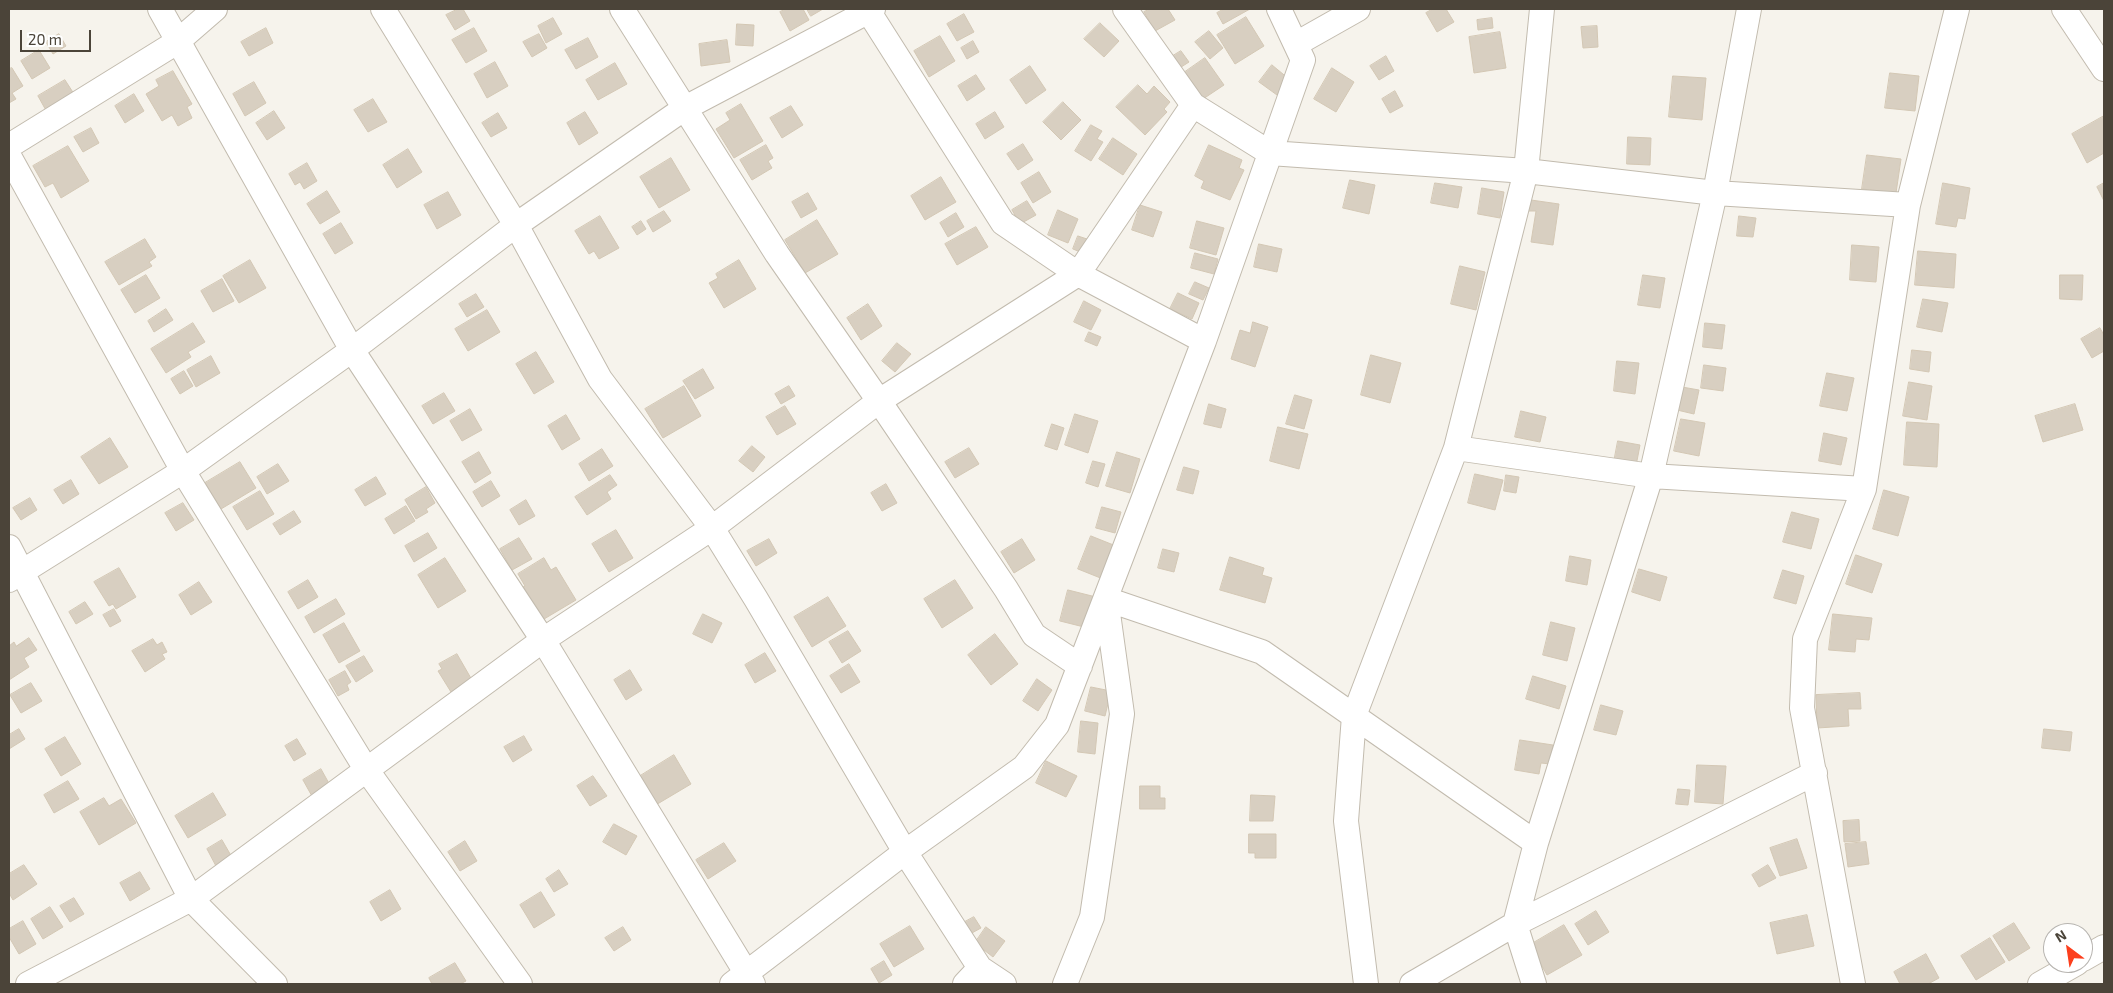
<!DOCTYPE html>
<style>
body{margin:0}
#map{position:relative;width:2113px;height:993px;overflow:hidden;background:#f6f3ec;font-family:"Exo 2",sans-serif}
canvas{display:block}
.frame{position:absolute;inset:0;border:10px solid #4b4439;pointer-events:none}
.north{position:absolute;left:2043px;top:923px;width:50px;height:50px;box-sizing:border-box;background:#fff;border:1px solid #b7b4b0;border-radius:50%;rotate:329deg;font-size:14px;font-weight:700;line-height:20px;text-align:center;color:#4b4439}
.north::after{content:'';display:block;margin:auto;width:18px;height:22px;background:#fc3f1d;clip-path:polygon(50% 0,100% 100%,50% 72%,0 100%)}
.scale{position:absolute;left:20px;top:30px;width:71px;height:22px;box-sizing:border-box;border:2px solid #4b4439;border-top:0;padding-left:6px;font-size:15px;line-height:18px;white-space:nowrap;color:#4b4439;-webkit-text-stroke:4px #fff;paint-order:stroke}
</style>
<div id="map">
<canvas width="2113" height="993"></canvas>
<div class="frame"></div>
<div class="north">N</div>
<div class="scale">20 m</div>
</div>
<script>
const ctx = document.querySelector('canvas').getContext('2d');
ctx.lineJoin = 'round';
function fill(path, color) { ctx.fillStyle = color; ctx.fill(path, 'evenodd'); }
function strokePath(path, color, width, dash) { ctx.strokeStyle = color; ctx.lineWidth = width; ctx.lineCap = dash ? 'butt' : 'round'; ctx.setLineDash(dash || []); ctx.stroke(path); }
const building = new Path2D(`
 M458 9H463L470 21 455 30 446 15Z
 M786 9H803L809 20 790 31 780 12Z
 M807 9H823L811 16Z
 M1150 9H1168L1175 20 1155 31 1144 12Z
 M1224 9H1250L1223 24 1217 13Z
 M1433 9H1446L1454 22 1437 32 1426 13Z
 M964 14 974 32 957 41 947 24Z
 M1246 17 1264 46 1235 64 1217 35Z
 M553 18 562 34 546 43 538 26Z
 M1492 18 1493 28 1478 30 1477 20Z
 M1100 23 1119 41 1104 57 1084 39Z
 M737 24 754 25 753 46 736 45Z
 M1597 26 1598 47 1583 48 1581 27Z
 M266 28 273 43 249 56 241 42Z
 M474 28 487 51 466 63 452 40Z
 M1209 31 1223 48 1210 59 1195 42Z
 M1500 32 1506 68 1474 73 1469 37Z
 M59 34 66 46 53 54 46 42Z
 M539 34 547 48 532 57 523 42Z
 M940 36 955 61 929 77 914 51Z
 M588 38 598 57 576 69 565 50Z
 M727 40 730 62 701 66 699 44Z
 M973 41 979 52 967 59 961 48Z
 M39 50 50 68 32 79 21 61Z
 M1181 51 1189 62 1175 71 1168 59Z
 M1386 56 1394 71 1379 80 1370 66Z
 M1205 58 1224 85 1203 99 1185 72Z
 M495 62 508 86 487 98 474 74Z
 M615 63 627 84 598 100 586 80Z
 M1272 65 1289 79 1277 95 1259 82Z
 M1030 66 1046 90 1026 104 1010 80Z
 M12 68 23 86 12 93 16 99 9 103V69Z
 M1332 68 1354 82 1336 112 1314 99Z
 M173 71 192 104 187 107 192 118 178 126 172 115 162 121 146 94 159 86 156 80Z
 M1890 73 1919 76 1915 111 1885 108Z
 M976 75 985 89 967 101 958 86Z
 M1673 76 1706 78 1702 120 1669 117Z
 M65 80 76 97 48 114 38 96Z
 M254 82 266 103 245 116 233 94Z
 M1138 85 1147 94 1154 86 1170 102 1164 109 1167 112 1145 135 1116 107Z
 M1395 91 1403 106 1390 113 1382 99Z
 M134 94 144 111 125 123 115 106Z
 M373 99 387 122 368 132 354 110Z
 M1063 102 1081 120 1061 140 1043 122Z
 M741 104 763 141 734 158 716 129 730 120 726 113Z
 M791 106 803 125 782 138 770 118Z
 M274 111 285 128 267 140 256 123Z
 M585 112 598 133 579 145 567 123Z
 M995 112 1004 127 985 139 976 124Z
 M498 113 507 128 491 137 482 123Z
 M2104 116V153L2087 163 2072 134Z
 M1091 125 1102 131 1097 139 1103 142 1091 161 1075 151Z
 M91 128 99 143 83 152 74 137Z
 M1628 137 1651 138 1650 165 1627 164Z
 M1113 138 1137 154 1123 175 1099 159Z
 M1023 144 1033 160 1018 170 1007 154Z
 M766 145 773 158 768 161 772 168 752 180 740 160Z
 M1209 145 1242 160 1239 168 1244 170 1230 200 1201 188 1204 181 1195 176Z
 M68 146 89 181 61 198 53 183 45 187 33 166Z
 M408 149 422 172 397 188 383 165Z
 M1867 155 1901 159 1896 193 1862 189Z
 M671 158 690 190 659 208 640 177Z
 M307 163 317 181 304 189 300 182 295 185 289 174Z
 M1039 172 1051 192 1033 203 1021 183Z
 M941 177 956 202 925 220 911 196Z
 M1350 180 1375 185 1369 214 1343 208Z
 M1435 183 1462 187 1458 208 1431 203Z
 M1943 183 1970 188 1965 219 1958 218 1956 227 1936 224Z
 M2104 183V201L2097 187Z
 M1482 188 1504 192 1500 218 1478 214Z
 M327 191 340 212 320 224 307 204Z
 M448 192 461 215 437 229 424 205Z
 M808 193 817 209 801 218 792 202Z
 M1531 200 1559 204 1553 245 1531 242 1536 211H1529Z
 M1027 201 1036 215 1020 224 1012 210Z
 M1140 205 1162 212 1153 237 1132 230Z
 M1058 210 1078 219 1068 243 1048 235Z
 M664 211 671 221 653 232 647 221Z
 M956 213 964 227 948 237 940 223Z
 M600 216 619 248 599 259 594 251 589 254 575 231Z
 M1739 216 1756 218 1753 237 1737 236Z
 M817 220 838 254 805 273 785 240Z
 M641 221 646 229 637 235 632 227Z
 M1197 221 1224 228 1216 255 1190 248Z
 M341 223 353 243 335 254 323 234Z
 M976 227 988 247 957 265 945 244Z
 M1078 236 1090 240 1085 254 1073 249Z
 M145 239 156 257 149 262 152 266 119 285 105 262Z
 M1259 244 1282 249 1277 272 1254 267Z
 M1852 245 1879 247 1876 282 1850 280Z
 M1918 251 1956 254 1954 288 1915 285Z
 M1195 253 1218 259 1214 274 1191 268Z
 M250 260 266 288 239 303 223 276Z
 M739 260 756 289 724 308 709 283 718 278 716 274Z
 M1460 266 1485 272 1476 310 1451 304Z
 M146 275 160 298 135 313 121 290Z
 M1643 275 1665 278 1660 308 1638 305Z
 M2060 275H2083L2082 300 2060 299Z
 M222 279 234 301 213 312 201 291Z
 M1195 282 1209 288 1203 300 1189 294Z
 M1178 293 1199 303 1192 319 1170 309Z
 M476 294 484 307 467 317 459 304Z
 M1923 299 1948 303 1942 332 1917 327Z
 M1084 301 1101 310 1091 330 1074 322Z
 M868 304 882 326 861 340 847 318Z
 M166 309 173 320 154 332 148 321Z
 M487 310 500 332 468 351 455 329Z
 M1253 322 1268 327 1255 367 1231 359 1240 330 1250 333Z
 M193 323 205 342 188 352 191 357 166 373 151 349Z
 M1705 323 1725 325 1722 349 1703 347Z
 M2100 328 2104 335V351L2092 358 2081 339Z
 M1089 332 1101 337 1097 346 1085 341Z
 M897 343 911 354 895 372 882 361Z
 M1912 350 1931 352 1929 372 1910 369Z
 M536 352 554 382 534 394 516 364Z
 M1371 355 1401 363 1390 403 1361 395Z
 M211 356 220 373 196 387 187 370Z
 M1617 361 1639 363 1635 394 1614 391Z
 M1704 365 1726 368 1723 391 1701 388Z
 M703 369 714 388 695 399 683 381Z
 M184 371 193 386 180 394 171 379Z
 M1827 373 1854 378 1847 411 1820 406Z
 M1909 382 1932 386 1927 420 1903 416Z
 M684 386 701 416 663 438 645 409Z
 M789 386 795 396 781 404 775 394Z
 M1682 387 1699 390 1694 414 1677 410Z
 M444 393 455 411 433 424 422 406Z
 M1295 395 1312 400 1304 429 1286 424Z
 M1209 404 1226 409 1221 428 1204 424Z
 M2075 404 2083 430 2043 442 2035 416Z
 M785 406 796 424 777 435 766 417Z
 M470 409 482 430 462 441 450 421Z
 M1521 411 1546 417 1540 442 1515 437Z
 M1075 414 1098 421 1088 453 1065 445Z
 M566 415 580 439 562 450 548 426Z
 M1681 419 1705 423 1699 456 1674 451Z
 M1907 422 1939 424 1937 467 1904 465Z
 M1052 424 1064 428 1057 450 1045 446Z
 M1278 427 1308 434 1299 469 1270 461Z
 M1824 433 1847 438 1841 465 1819 461Z
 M110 438 128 467 99 484 81 457Z
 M1618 441 1640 445 1636 466 1614 462Z
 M752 446 765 457 753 472 739 461Z
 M969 448 979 464 955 478 945 462Z
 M602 449 613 466 589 481 579 464Z
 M479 452 491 473 475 483 462 462Z
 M1117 452 1140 459 1130 493 1106 486Z
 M1093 461 1105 464 1098 487 1086 483Z
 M240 462 256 488 221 509 205 483Z
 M278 464 289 481 267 494 257 477Z
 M1184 467 1199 471 1193 494 1177 490Z
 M1475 474 1503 480 1495 510 1468 503Z
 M610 475 617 485 607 492 611 499 587 515 575 497Z
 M1506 475 1519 477 1516 493 1504 491Z
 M376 477 386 494 365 506 355 490Z
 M71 480 79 494 63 504 54 490Z
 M491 481 500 496 482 507 473 492Z
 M886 484 897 503 882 511 871 493Z
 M426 487 435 503 426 509 428 512 416 519 405 500Z
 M1884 490 1909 497 1898 536 1873 529Z
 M260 491 274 514 247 530 233 507Z
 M30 498 37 510 21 520 13 508Z
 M526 500 535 516 519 525 510 510Z
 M183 503 194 520 176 531 165 513Z
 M406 506 415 521 394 534 385 519Z
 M1102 507 1121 512 1115 533 1096 528Z
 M294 511 301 522 280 535 273 524Z
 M1792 512 1819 519 1811 549 1783 542Z
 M616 530 633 558 609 572 592 544Z
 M428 533 437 548 414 562 405 546Z
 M1091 536 1116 546 1103 579 1078 569Z
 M519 538 532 559 512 570 500 549Z
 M769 539 777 553 756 566 747 551Z
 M1022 539 1035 560 1014 573 1001 552Z
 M1163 549 1179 553 1174 572 1158 568Z
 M1856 555 1882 564 1872 593 1846 584Z
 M1570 556 1591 560 1587 585 1566 581Z
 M1230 557 1264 568 1262 575 1272 578 1265 603 1220 590Z
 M445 558 466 591 438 608 418 575Z
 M544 558 551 570 556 567 576 600 539 622 519 589 525 586 518 574Z
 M119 568 136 597 116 609 113 604 109 606 94 582Z
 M1639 569 1667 577 1660 601 1632 592Z
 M1783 570 1804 576 1796 604 1774 598Z
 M308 580 318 597 298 609 288 592Z
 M955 580 973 608 942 628 924 599Z
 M199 582 212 602 191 615 179 595Z
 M1068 590 1096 597 1088 628 1060 621Z
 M828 597 846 626 812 647 794 617Z
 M336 599 345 614 314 633 305 617Z
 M85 602 93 614 76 624 69 612Z
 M114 609 121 621 110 627 103 615Z
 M703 614 722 623 712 643 693 634Z
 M1833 614 1872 618 1869 640 1856 639 1855 652 1829 650Z
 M1551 622 1575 628 1567 661 1543 655Z
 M344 623 360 651 339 663 323 635Z
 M848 631 861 651 842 663 829 642Z
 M995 634 1018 664 991 685 968 655Z
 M29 638 37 650 24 658 29 667 9 680V646L14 642 16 646Z
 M153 639 157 645 162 642 167 652 162 654 165 659 145 672 132 651Z
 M765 653 776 671 755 683 745 665Z
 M457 654 472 680 451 692 438 671 442 669 439 664Z
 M364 656 373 671 356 682 346 666Z
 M849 664 860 682 841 693 830 676Z
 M630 670 642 690 626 700 614 680Z
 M345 671 351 682 347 685 349 690 338 696 329 680Z
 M1533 676 1566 686 1559 709 1526 699Z
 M1037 679 1052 690 1038 711 1023 701Z
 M31 683 42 701 21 713 10 695Z
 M1091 687 1111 691 1105 716 1085 711Z
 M1860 693 1861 709H1848L1849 726 1817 728 1816 695Z
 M1601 705 1623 711 1616 735 1594 730Z
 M1081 721 1098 723 1095 754 1078 752Z
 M19 729 25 739 9 749V735Z
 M2044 729 2072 732 2070 751 2042 748Z
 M524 736 532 750 513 762 504 747Z
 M65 737 81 764 61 776 45 749Z
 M297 739 306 754 294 761 285 746Z
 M1520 740 1553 745 1550 764 1541 763 1539 774 1515 770Z
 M674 755 691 784 654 806 637 778Z
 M1046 761 1077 776 1066 797 1036 783Z
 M1697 765 1726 766 1723 804 1695 802Z
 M321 769 331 787 313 798 303 780Z
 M593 776 607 796 590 806 577 786Z
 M68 781 79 799 54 813 44 795Z
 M1140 786H1160V798H1165V809H1140Z
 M1678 789 1690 790 1688 805 1676 804Z
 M213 793 226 815 188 838 175 816Z
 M1251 795 1275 796 1273 821H1250Z
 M104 798 109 806 121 799 136 823 99 845 80 812Z
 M1859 820 1860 841 1844 842 1843 821Z
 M614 824 637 836 626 855 603 842Z
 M1249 834H1276V858H1255V853H1249Z
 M1797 839 1807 868 1780 876 1770 848Z
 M222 840 233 859 217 868 207 849Z
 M465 841 477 861 460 871 448 852Z
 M1866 842 1869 864 1848 867 1845 844Z
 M724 843 736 861 708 879 696 860Z
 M24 865 37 884 13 900 9 893V874Z
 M1768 865 1776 878 1759 887 1752 875Z
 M559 870 568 884 554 892 546 879Z
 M140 872 150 889 130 901 120 883Z
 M390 890 401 909 381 921 370 902Z
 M541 892 555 915 534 928 520 905Z
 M74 898 84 914 70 922 60 906Z
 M50 907 63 927 43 939 31 919Z
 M1596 911 1609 932 1588 945 1575 924Z
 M1807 915 1814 946 1777 954 1770 923Z
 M974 917 981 928 970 934 963 923Z
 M23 921 36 944 19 954 9 937V929Z
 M2014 923 2030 948 2009 961 1993 936Z
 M1564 925 1582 955 1547 975 1530 945Z
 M910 926 924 949 894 967 880 944Z
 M623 927 631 940 614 951 605 938Z
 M986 927 1005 941 993 957 975 943Z
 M1990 938 2005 962 1976 980 1961 956Z
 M1926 954 1939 978 1928 984H1900L1894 972Z
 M884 961 892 975 879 983 871 969Z
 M455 963 466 981 460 984H432L429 978Z`);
fill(building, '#d8cfc1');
strokePath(building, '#d3c7b4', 1);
const minor = new Path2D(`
 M160 9 352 350 543 640 753 984
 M383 9 516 225 600 379 712 528 756 599 905 852 980 968 1004 984
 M622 9 777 254 879 401 1006 589 1034 635 1080 666
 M867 9 1003 223 1078 274 1204 341
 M1125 9 1193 105 1270 153 1526 171 1715 193 1908 205
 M2064 9 2104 69
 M1296 44 1358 9
 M9 146 177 42 215 9
 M9 156 183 471 366 769 520 984
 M1456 448 1651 476 1864 489
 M9 547 191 899 275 984
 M9 580 183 471 352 350 516 225 685 108 873 9
 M2083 959 2104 947
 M28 984 191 899 543 640 712 528 879 401 1078 274 1193 105
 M732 984 905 852 1024 767 1057 725 1204 341 1303 60 1279 9
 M965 984 980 968
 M1065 984 1092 917 1122 714 1106 599 1262 652 1536 843
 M1366 984 1346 821 1354 716 1456 448 1526 171 1542 9
 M1412 984 1515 924 1815 773
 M1534 984 1515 924 1536 843 1651 476 1715 193 1749 9
 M1853 984 1802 708 1805 639 1864 489 1908 205 1957 9
 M2040 984 2077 963`);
strokePath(minor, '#c2bbae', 26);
strokePath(minor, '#fff', 24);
</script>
